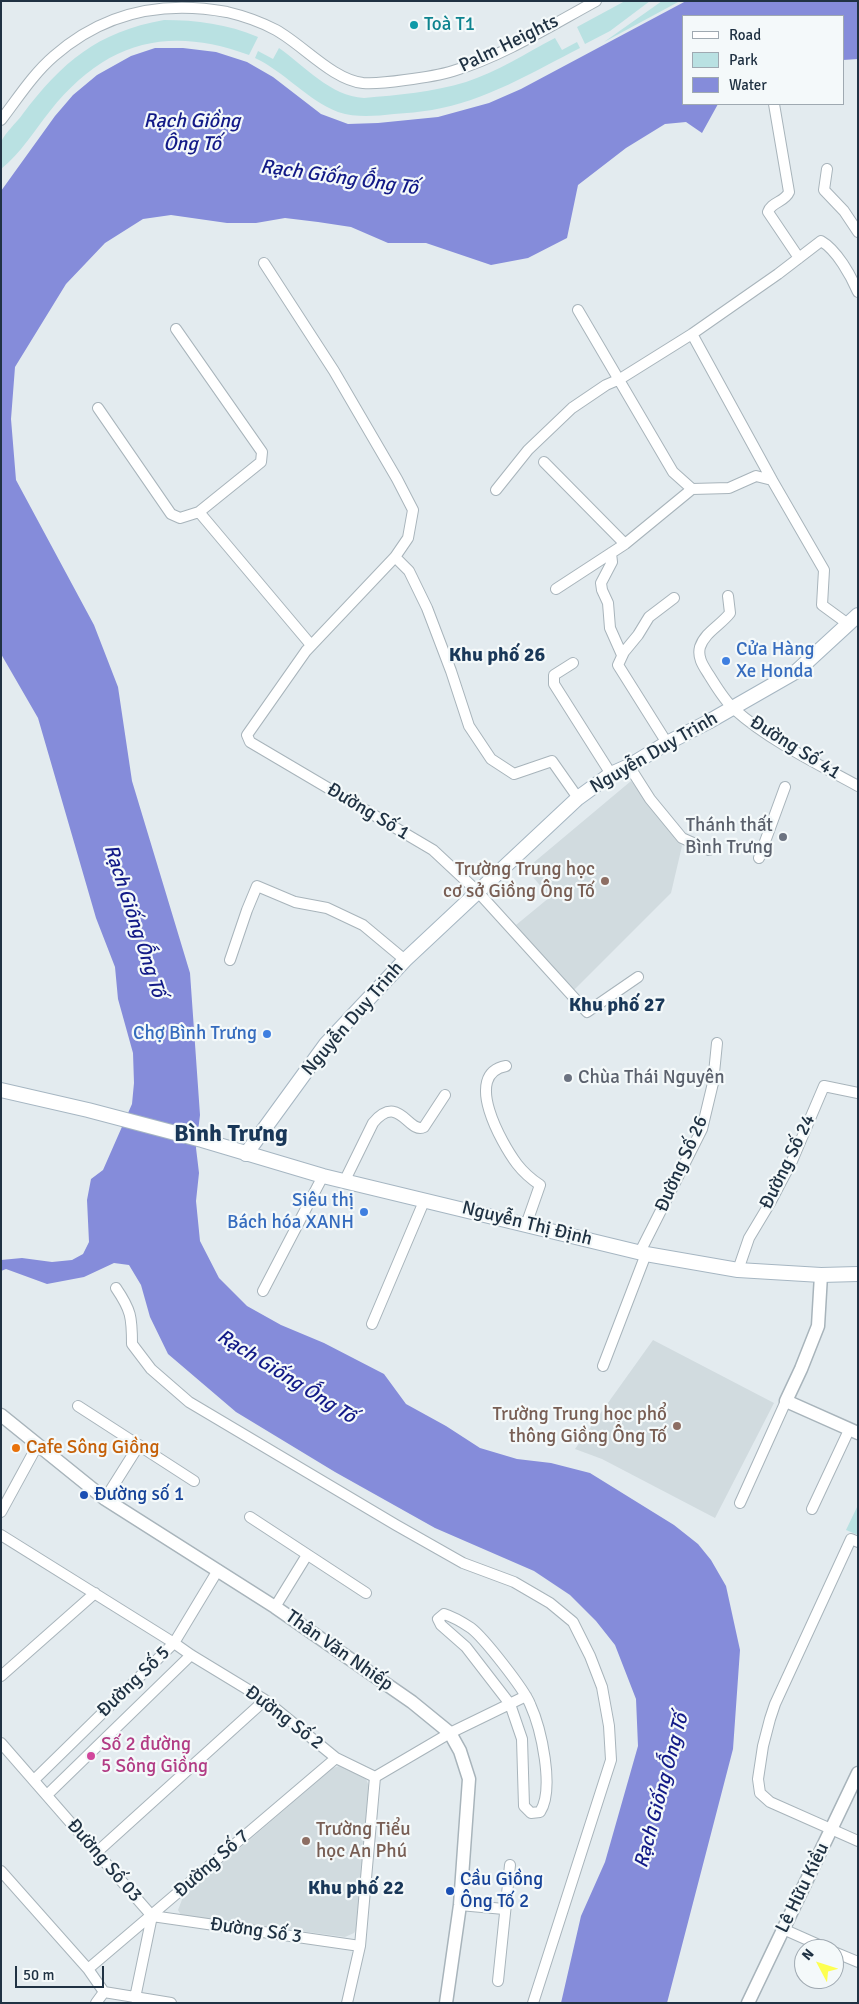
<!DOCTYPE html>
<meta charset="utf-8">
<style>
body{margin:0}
#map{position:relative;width:859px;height:2004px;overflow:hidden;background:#e3ebef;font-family:Signika,sans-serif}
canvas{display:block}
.frame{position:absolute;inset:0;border:2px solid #203243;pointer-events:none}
.legend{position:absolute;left:682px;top:15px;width:162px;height:90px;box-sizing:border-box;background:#f4f9fa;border:1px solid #9fa9b1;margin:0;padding:6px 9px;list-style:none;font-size:15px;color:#203243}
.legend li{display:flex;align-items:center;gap:10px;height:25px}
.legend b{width:25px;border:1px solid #9fa9b1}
.north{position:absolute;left:794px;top:1939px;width:50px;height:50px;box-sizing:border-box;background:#f4f9fa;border:1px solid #9fa9b1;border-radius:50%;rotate:310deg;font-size:14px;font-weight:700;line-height:20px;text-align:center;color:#203243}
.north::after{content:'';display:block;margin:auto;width:18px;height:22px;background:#fdff51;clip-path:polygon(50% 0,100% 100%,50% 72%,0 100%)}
.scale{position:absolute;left:15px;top:1966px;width:89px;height:22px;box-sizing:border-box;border:2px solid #203243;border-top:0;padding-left:6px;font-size:15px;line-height:18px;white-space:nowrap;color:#203243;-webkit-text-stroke:4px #f4f9fa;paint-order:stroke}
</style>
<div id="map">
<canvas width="859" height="2004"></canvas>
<div class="frame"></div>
<ul class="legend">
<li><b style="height:6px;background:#fff"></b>Road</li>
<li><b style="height:14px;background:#b9e1e2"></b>Park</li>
<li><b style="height:14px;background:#858cda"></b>Water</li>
</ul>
<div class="north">N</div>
<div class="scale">50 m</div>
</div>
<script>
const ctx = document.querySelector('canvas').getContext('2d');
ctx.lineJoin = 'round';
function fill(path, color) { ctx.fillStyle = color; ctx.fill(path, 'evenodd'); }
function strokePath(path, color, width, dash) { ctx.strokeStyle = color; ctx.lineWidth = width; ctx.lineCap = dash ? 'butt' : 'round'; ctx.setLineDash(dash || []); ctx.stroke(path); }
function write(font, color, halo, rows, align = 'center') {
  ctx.font = font + ' Signika,sans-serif'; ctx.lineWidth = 4.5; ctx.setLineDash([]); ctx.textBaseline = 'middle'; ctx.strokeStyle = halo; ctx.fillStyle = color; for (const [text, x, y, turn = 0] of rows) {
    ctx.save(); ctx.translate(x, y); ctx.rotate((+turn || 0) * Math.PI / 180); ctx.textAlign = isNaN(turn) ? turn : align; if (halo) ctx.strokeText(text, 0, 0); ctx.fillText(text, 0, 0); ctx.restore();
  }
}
fill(new Path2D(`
 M631 781 682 846 671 893 573 991 516 925 550 897 526 869Z
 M653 1340 774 1403 715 1518 602 1459 575 1449Z
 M339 1766 366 1779 369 1786 356 1930 354 1933 345 1937 181 1915 178 1910 183 1897 333 1768Z`), '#d1dbdf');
fill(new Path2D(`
 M625 1H650L610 31 585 44 577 27Z
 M662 1H680L604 42Z
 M164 20C197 20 227 24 258 37L249 55C167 25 105 42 50 111 34 131 21 153 1 169 1 162 0 150 1 143 3 135 17 122 22 115 62 62 97 32 164 20Z
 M555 38 562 50 577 42 580 48C533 72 485 101 432 110 420 112 407 113 394 114 375 116 357 118 338 112 307 100 285 72 255 58L258 51 273 59 279 48C305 66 330 96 364 98 398 95 433 92 466 82 497 72 526 53 555 38Z
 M858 1505V1535L846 1530Z`), '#b9e1e2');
fill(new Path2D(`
 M686 1H858V59L843 60V16H683V104H718L702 133 686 122 665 124 626 148 578 185 567 238 528 258 491 265 426 243H388L351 227 318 222 285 218 256 223H227L171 215 143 219 105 243 66 284 15 367 11 419 16 480 94 625 118 687 132 781 190 973 200 1115 196 1148 199 1173 196 1201 200 1241 219 1278 247 1306 281 1325 324 1343 384 1374 406 1404 446 1426 480 1448 517 1459 551 1463 590 1473 674 1525 698 1544 711 1560 726 1586 740 1650 733 1749 667 2003H561L581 1916 605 1862 638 1746 636 1699 615 1645 596 1621 570 1595 534 1571 435 1528 335 1472 236 1412 168 1354 150 1317 141 1285 129 1265 114 1263 84 1277 47 1284 6 1269 1 1271V1260L22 1258 52 1262 72 1260 83 1254 89 1242 87 1200 91 1179 103 1170 132 1104 134 1083 133 1053 118 999 115 967 96 918 38 718 1 654V191L55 116 73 95 97 75 131 56 155 48H183L216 52 247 62 273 77 321 114 348 124 378 123 438 117 489 103 521 89Z`), '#858cda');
const minor = new Path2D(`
 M774 104 789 192C785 202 771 202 768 212L799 258
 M1 120C18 98 33 74 54 56 104 12 162 0 227 12 244 16 261 22 276 30 303 45 333 80 363 83 377 84 391 82 405 80 421 78 437 76 453 71 503 56 550 26 596 1
 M827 169 824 190 844 211 858 232
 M264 263 334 371 397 479 413 510 408 538 395 557 306 651 247 735 250 742 433 850 478 892 587 1012 638 977
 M578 310 673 472 692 489 729 488 756 476 772 480 824 570 822 605 848 624
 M176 329 262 452 261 462 199 512 311 645
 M692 334 772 480
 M98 408 171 514 180 518 199 512
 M544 462 625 544
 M496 490 528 450 572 408 606 385 620 379 692 334 778 274 821 241C837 250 851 276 858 292
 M611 553 612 562 601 583 602 590 608 603 610 628 622 655
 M395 557 409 571 427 608 451 671 469 726 491 759 514 774 552 761 578 798
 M556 589 625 544 692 489
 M728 596 730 613C721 625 705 632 700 647 697 658 704 667 709 675 716 686 724 700 734 709 770 741 816 763 858 786
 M573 663 554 675V684L611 774
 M667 743 618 665 624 652 638 635 649 617 674 598
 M629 766 650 799 682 838 709 850
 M759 858 785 787
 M230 960 247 910 257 886 295 902 327 908 363 925 405 960
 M506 1066C462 1074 502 1144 517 1164 524 1173 531 1179 540 1185L526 1225
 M345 1180 373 1123C399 1092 409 1135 424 1127L445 1095
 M640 1252 702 1129 713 1083 717 1043
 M738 1270 749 1238 770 1203 792 1161 824 1086 858 1093
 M116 1288C131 1310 132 1317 132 1344L151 1369 189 1402 396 1525 463 1563 514 1582 550 1603 573 1622 590 1656 602 1687 609 1726 611 1760 533 2003
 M263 1291 323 1176
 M372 1324 425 1199
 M603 1366 646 1254
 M78 1406 194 1481
 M105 1499 139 1445
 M740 1503 786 1401
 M812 1509 849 1430
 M1 1512 37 1446
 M250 1517 366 1593
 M1 1535 174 1643 191 1655 265 1700 336 1758 375 1777 360 1946 347 2003
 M858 1542 851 1539 775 1704 770 1719 763 1746 758 1779 760 1793 770 1802 858 1841
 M275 1607 307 1555
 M444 1614C454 1617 462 1622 471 1628 484 1638 524 1689 530 1704 541 1728 555 1789 540 1812L531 1813 524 1806 522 1739 510 1704 466 1647 441 1625 438 1619Z
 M1 1676 95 1593
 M1 1743 152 1916 135 1998
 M375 1777 450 1733 526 1696
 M34 1780 174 1643 218 1570
 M47 1795 191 1655
 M97 1852 265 1700
 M1 1871 88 1969 104 1992 171 2003
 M460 1905 504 1909
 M152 1916 360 1946
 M783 1929 828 1949
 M834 1952 858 1962
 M88 1969 336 1758
 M498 1981 510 1865
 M96 2003 104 1992`);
const tertiary = new Path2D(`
 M821 1275 818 1326 801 1369 786 1401 858 1433
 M1 1415 105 1499 275 1607 412 1702 450 1733 460 1751 469 1779 460 1905 446 2003
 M748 2003 858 1773`);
const secondary = new Path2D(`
 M1 1090 88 1110 202 1140 323 1176 646 1254 738 1270 821 1275 858 1274
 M246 1154 326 1044 405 960 578 798 611 774 629 766 667 743 708 722 797 671 858 615`);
strokePath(minor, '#a8b4bb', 12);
strokePath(tertiary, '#a8b4bb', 15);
strokePath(secondary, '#a6b6c2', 16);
strokePath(minor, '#fff', 10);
strokePath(tertiary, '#fff', 12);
strokePath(secondary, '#fff', 14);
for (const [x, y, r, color] of [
 [414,25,5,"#0f9aa8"],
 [726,661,5,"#3f7fe0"],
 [783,837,5,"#6b7280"],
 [605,881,5,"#8d6e63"],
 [267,1034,5,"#3f7fe0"],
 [568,1078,5,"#6b7280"],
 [364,1212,5,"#3f7fe0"],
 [677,1426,5,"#8d6e63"],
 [16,1448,5,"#e8710a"],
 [84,1495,5,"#1a4fb4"],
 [91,1756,5,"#d1479c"],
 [306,1841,5,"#8d6e63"],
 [450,1891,5,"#1a4fb4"]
]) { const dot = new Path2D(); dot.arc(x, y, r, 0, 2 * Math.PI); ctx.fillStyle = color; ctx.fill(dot); strokePath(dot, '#f4f9fa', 2); }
write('19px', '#0d838f', '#f4f9fa', [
 ["Toà T1",424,25]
], 'left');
write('19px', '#203243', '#f4f9fa', [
 ["Palm Heights",509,44,-26],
 ["Đường Số 41",795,748,32],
 ["Nguyễn Duy Trinh",654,753,-30],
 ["Đường Số 1",368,812,31],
 ["Nguyễn Duy Trinh",353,1019,-49],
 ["Đường Số 24",788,1162,-64],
 ["Đường Số 26",682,1164,-66],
 ["Nguyễn Thị Định",527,1224,14],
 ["Thân Văn Nhiếp",339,1651,35],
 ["Đường Số 5",134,1682,-44],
 ["Đường Số 2",284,1718,37],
 ["Đường Số 03",104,1861,49],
 ["Đường Số 7",212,1864,-41],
 ["Lê Hữu Kiều",803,1888,-64],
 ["Đường Số 3",256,1931,8]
]);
write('19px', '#366cbe', '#f4f9fa', [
 ["Cửa Hàng",736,650,"left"],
 ["Xe Honda",736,672,"left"],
 ["Chợ Bình Trưng",257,1034],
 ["Siêu thị",354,1201],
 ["Bách hóa XANH",354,1223]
], 'right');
write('19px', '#5b616d', '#f4f9fa', [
 ["Thánh thất",773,826],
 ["Bình Trưng",773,848],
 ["Chùa Thái Nguyên",578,1078,"left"]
], 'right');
write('19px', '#785e54', '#f4f9fa', [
 ["Trường Trung học",595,870],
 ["cơ sở Giồng Ông Tố",595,892],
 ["Trường Trung học phổ",667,1415],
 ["thông Giồng Ông Tố",667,1437],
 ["Trường Tiểu",316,1830,"left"],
 ["học An Phú",316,1852,"left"]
], 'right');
write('19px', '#c56008', '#f4f9fa', [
 ["Cafe Sông Giồng",26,1448]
], 'left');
write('19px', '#164399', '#f4f9fa', [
 ["Đường số 1",94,1495],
 ["Cầu Giồng",460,1880],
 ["Ông Tố 2",460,1902]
], 'left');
write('19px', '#b23c85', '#f4f9fa', [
 ["Số 2 đường",101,1745],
 ["5 Sông Giồng",101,1767]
], 'left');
write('italic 20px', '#121a87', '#f4f9fa', [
 ["Rạch Giồng",192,122],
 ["Ông Tố",192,145],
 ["Rạch Giống Ống Tố",339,178,8],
 ["Rạch Giống Ống Tố",134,921,72],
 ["Rạch Giống Ống Tố",286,1377,32],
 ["Rạch Giống Ống Tố",662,1791,-75]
]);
write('bold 20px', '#193758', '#f4f9fa', [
 ["Khu phố 26",497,656],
 ["Khu phố 27",617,1006],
 ["Khu phố 22",356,1889]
]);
write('bold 24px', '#193758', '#f4f9fa', [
 ["Bình Trưng",231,1135]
]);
</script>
